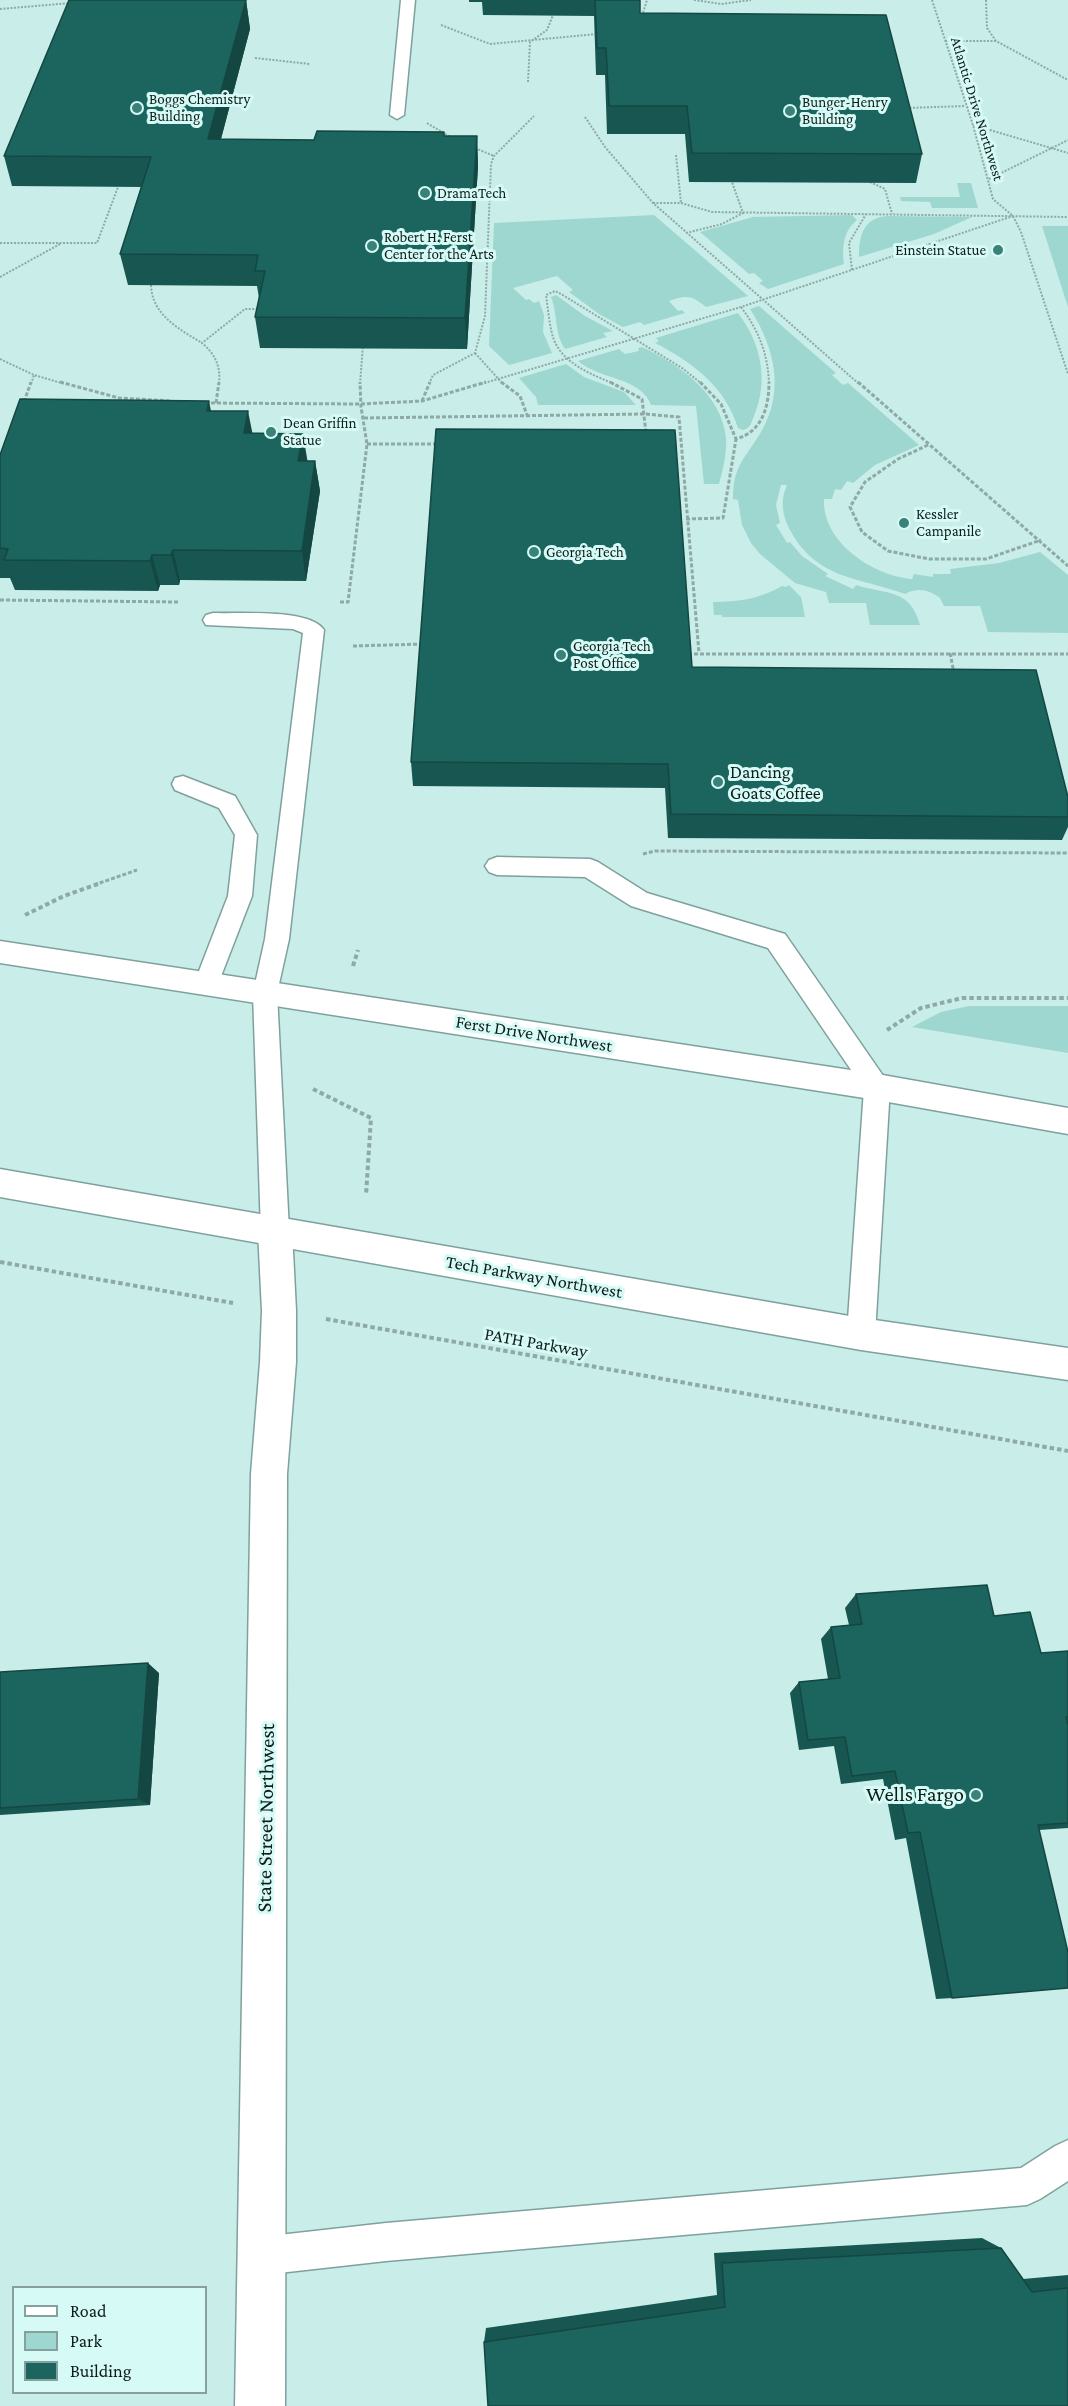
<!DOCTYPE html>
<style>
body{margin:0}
#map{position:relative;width:1068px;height:2406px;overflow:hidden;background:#c9ede8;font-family:"Crimson Pro",serif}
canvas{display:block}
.legend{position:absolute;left:12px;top:2286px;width:195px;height:108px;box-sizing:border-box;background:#d6faf5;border:2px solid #86a19d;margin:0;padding:8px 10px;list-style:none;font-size:18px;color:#0e1c1a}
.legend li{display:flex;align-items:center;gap:12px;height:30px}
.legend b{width:30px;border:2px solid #86a19d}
</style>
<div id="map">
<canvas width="1068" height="2406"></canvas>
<ul class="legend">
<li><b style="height:8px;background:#fff"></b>Road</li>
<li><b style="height:16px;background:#9ed7d0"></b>Park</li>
<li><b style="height:16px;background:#1c655e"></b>Building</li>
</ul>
</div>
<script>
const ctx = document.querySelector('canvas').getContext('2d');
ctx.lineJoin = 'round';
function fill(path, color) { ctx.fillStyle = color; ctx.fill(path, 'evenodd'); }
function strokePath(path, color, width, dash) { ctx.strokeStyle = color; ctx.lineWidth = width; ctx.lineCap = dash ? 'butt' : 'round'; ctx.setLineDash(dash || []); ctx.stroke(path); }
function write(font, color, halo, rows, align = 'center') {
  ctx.font = font + ' "Crimson Pro",serif'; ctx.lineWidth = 6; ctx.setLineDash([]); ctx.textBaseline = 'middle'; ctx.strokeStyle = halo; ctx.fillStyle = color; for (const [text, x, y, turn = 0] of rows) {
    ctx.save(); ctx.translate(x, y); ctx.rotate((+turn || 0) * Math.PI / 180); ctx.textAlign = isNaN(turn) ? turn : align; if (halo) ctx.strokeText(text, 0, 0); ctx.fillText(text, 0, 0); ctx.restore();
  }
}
fill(new Path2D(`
 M957 183H971L978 208H932L930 202 901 201 900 197H960Z
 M654 215 748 296 706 307C691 295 687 295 669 301L678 311 682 310 685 313 644 325 640 322 623 327 599 314 569 292 573 290 557 276 513 288 526 300 529 299 534 303 539 301 544 315 543 332 552 353 509 365 489 346 494 223Z
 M852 215 857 220C843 231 842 248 844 264L768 289 759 283 763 281 754 273 749 274 700 232 753 217Z
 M887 216 972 217 934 234 859 257C859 236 863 218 887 216Z
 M1042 226H1068V307Z
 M556 295 585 316 613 331 603 333 607 337 565 349C554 333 558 315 551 297Z
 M759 306 836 373 832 375 843 385 848 383 919 445 875 465 853 483 847 481 841 490 835 489 832 499H824C822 542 873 576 912 579L914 574 933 577V574H951L950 569 999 563 1040 552 1068 575V633L988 632 980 606H944L940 598C929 590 917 587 905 594 859 577 817 580 790 530 782 515 780 500 787 485H781L776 505 780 523 776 525 787 543 790 542 802 556 828 574 825 576 853 589 856 585C887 595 910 588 920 625H870L866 603H829L826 592 795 583 760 554 751 543 742 525 738 500 733 499C733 465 745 459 761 432 785 391 775 348 750 309Z
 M738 313C761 343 769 380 754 416 751 423 751 428 743 430L738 428C725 386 692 362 655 343L659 341 656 338Z
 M642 347C679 364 722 394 726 438 727 454 723 469 719 484H704L696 406 651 405C641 377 600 380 578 361L619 349 625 354 639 351 638 348Z
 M566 364 584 377 624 392 636 405H538L536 397 519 378Z
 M789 585 801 597 805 617H722V615H714L713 602C739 602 759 599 782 586L786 587Z
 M969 1006H1068V1053L912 1027 941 1012Z`), '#9ed7d0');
const lane = new Path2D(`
 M401 0H415L404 115 397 119 390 115Z
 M213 613C238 614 310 608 324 630L289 939 277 993 289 1231 285 1239 275 1243 265 1239 261 1231 253 993 265 939 303 633 293 629 206 625 203 620 206 615Z
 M183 776 235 796 257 835 252 896 218 984 215 991 206 994 197 991 194 984 228 896 235 835 219 808 175 790 172 784 175 778Z
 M497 857 590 859 598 862 647 893 785 934 886 1080 890 1087 875 1334 871 1343 861 1347 851 1343 847 1334 864 1089 768 948 631 906 585 877 497 875 489 872 485 866 489 860Z
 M1068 2140V2181L1040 2199 1027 2205 386 2261 261 2275 247 2270 242 2256 247 2242 261 2237 386 2223 1021 2168 1055 2146Z`);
const street = new Path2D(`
 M275 1216 287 1221 292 1231 296 1311V1362L287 1474 285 2406H235L251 1474 260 1362 262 1311 258 1231 263 1221Z`);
const secondary = new Path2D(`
 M0 941 877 1074 1068 1108V1134L877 1100 0 963Z
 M0 1169 861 1318 1068 1348V1380L861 1350 0 1197Z`);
strokePath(lane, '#7fa19d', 3);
strokePath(street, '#7fa19d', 3);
strokePath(secondary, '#7fa19d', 3);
strokePath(new Path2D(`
 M694 0 721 4 751 0
 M932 0 973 125 993 199 1013 216 1021 232 1068 374
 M986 0 987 28 996 41 1068 80
 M0 9 71 3
 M642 16 647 0
 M441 25 490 44 597 34
 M945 41H996
 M255 58 310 64
 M528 82 530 42 547 30 553 15
 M906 108 965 106
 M585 117 605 147 653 203 859 384
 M427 123 452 138
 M973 125 1068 153
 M475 148 494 156
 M676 155 681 203
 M989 179 1068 140
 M870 182 885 189 892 214
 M653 203H681L712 212 1068 217
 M686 233 722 224 743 213 732 182
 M0 243H97L118 187
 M852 270 849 243 866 214
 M0 277 60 244
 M151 285C152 315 179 329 202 343
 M741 307C759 331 768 354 769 384
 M475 353 503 384
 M0 359 34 375 65 384
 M31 384 34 375
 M219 384C221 366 215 354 202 343L245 309H262
 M360 384 363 345
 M429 384 433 375 475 353 485 316 491 164 494 156 534 116
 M481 384 741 307 1013 216
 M614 384C591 374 561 363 553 337 549 324 548 308 546 295L555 291 561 294 682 368 702 384`), '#8daaa6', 2, [2, 1.5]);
strokePath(new Path2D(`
 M60 382 119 398 171 401
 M501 382 520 396 527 415
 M610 382 642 399 646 433
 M700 382 721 404 736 439C762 432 769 407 769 382
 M858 382 1068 566
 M422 401 430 382
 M24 402 31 382
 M205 403 360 404 422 401 486 382
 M216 403 219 382
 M364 418 645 414 679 417 699 653
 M367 444H439
 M928 445 898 459 865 482 850 507 862 532 888 551 929 559H986L1041 540
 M686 519 723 518 736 439
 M0 600 179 602
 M340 602H348L367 444 361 407 360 382
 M353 646 423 644
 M950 653 954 673
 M688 654H1068
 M643 854 655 851 1068 853
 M94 885 137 870`), '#8daaa6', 3, [4, 2]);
strokePath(new Path2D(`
 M25 915 64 896 98 884
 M353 966 358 950
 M887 1030 921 1008 962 998H1068
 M313 1089 371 1118 366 1195
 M0 1262 233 1303
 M326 1319 1068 1451`), '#8daaa6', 4, [4.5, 3]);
fill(lane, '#fff');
fill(street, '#fff');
fill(secondary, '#fff');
fill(new Path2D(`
 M246 0 250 29 221 139 314 140 444 136H477L478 166 467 349 260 348 255 317 259 298 257 286 128 285 120 254 141 187 12 186 4 156Z
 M469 0H640V13L922 154 916 183 689 182 685 134H607L605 75H596L594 16 483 15 482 2H469Z
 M211 411 252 433 307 461H315L320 491 306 581 180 580 179 585H160L158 591 15 590 10 578H0V455Z
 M692 667 1068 797V827L1062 840 668 838 665 788 413 786 411 762Z
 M856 1594 994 1616 1041 1653 1068 1651V1828L1039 1830 952 1998 936 1999 906 1838 895 1840 883 1779 841 1784 834 1746 799 1750 790 1693 799 1682 828 1679 821 1639 831 1627 849 1625 845 1608Z
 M0 1672 159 1673 150 1805 0 1815Z
 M982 2238 1001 2248 1023 2279 1068 2275V2406L484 2342 486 2328 717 2295 714 2253Z`), '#185751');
fill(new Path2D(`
 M246 0 250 29 213 169 208 139Z
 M477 136 478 166 467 349 465 318Z
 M209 401 215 431 207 411Z
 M248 411 254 441 244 433Z
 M303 434 308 464 298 461Z
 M315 461 320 491 306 581 302 551Z
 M173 550 180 580 179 585 171 555Z
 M152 555 160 585 158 591 150 561Z
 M148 1663 159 1673 150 1805 138 1799Z`), '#144742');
const building = new Path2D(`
 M69 0H246L208 139 314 140 317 131 444 132V136H477L465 318 255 317 265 271H255L258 255 120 254 151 157 4 156Z
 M595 0H640V13L886 15 922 154 692 153 687 106H609L606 48H597Z
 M20 399 209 401 207 411H248L244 433 303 434 298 461H315L302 551 173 550 171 555H152L150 561 4 560 8 549 0 548V455Z
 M436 429 675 430 692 667 1036 670 1068 797V817L671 814 668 764 411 762Z
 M987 1585 994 1616 1030 1612 1041 1653 1068 1651V1717H1066L1068 1725V1823L1038 1825 1068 1952V1988L952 1998 920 1832 908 1833 895 1771 852 1776 845 1737 808 1740 799 1682 840 1678 831 1627 862 1624 856 1594Z
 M148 1663 138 1799 0 1808V1672Z
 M1001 2248 1032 2292 1068 2288V2406H488L484 2342 725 2307 722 2263Z`);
fill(building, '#1c655e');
strokePath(building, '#144742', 1.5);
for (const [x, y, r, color] of [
 [137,108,6,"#3a817a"],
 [790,111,6,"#3a817a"],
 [425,193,6,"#3a817a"],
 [372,246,6,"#3a817a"],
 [998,250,6,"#3a817a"],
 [271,432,6,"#3a817a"],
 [904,523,6,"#3a817a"],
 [534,552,6,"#3a817a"],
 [561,655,6,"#3a817a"],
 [718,782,6,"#3a817a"],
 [976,1795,6,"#3a817a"]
]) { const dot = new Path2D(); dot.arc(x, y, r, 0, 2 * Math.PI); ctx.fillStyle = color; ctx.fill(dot); strokePath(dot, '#d6faf5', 2); }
write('15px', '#0e1c1a', '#d6faf5', [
 ["Boggs Chemistry",149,99],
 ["Building",149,116],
 ["Bunger-Henry",802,102],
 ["Building",802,119],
 ["DramaTech",437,193],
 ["Robert H. Ferst",384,237],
 ["Center for the Arts",384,254],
 ["Einstein Statue",986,250,"right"],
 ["Dean Griffin",283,423],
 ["Statue",283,440],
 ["Kessler",916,514],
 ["Campanile",916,531],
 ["Georgia Tech",546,552],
 ["Georgia Tech",573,646],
 ["Post Office",573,663]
], 'left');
write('15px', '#0e1c1a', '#d6faf5', [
 ["Atlantic Drive Northwest",977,109,73]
]);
write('18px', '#0e1c1a', '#d6faf5', [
 ["Dancing",730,772],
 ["Goats Coffee",730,793]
], 'left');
write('18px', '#0e1c1a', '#d6faf5', [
 ["Ferst Drive Northwest",534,1034,9],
 ["Tech Parkway Northwest",534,1277,10],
 ["PATH Parkway",536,1343,10]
]);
write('21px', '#0e1c1a', '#d6faf5', [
 ["Wells Fargo",964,1795]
], 'right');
write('21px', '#0e1c1a', '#d6faf5', [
 ["State Street Northwest",266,1818,-89]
]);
</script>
